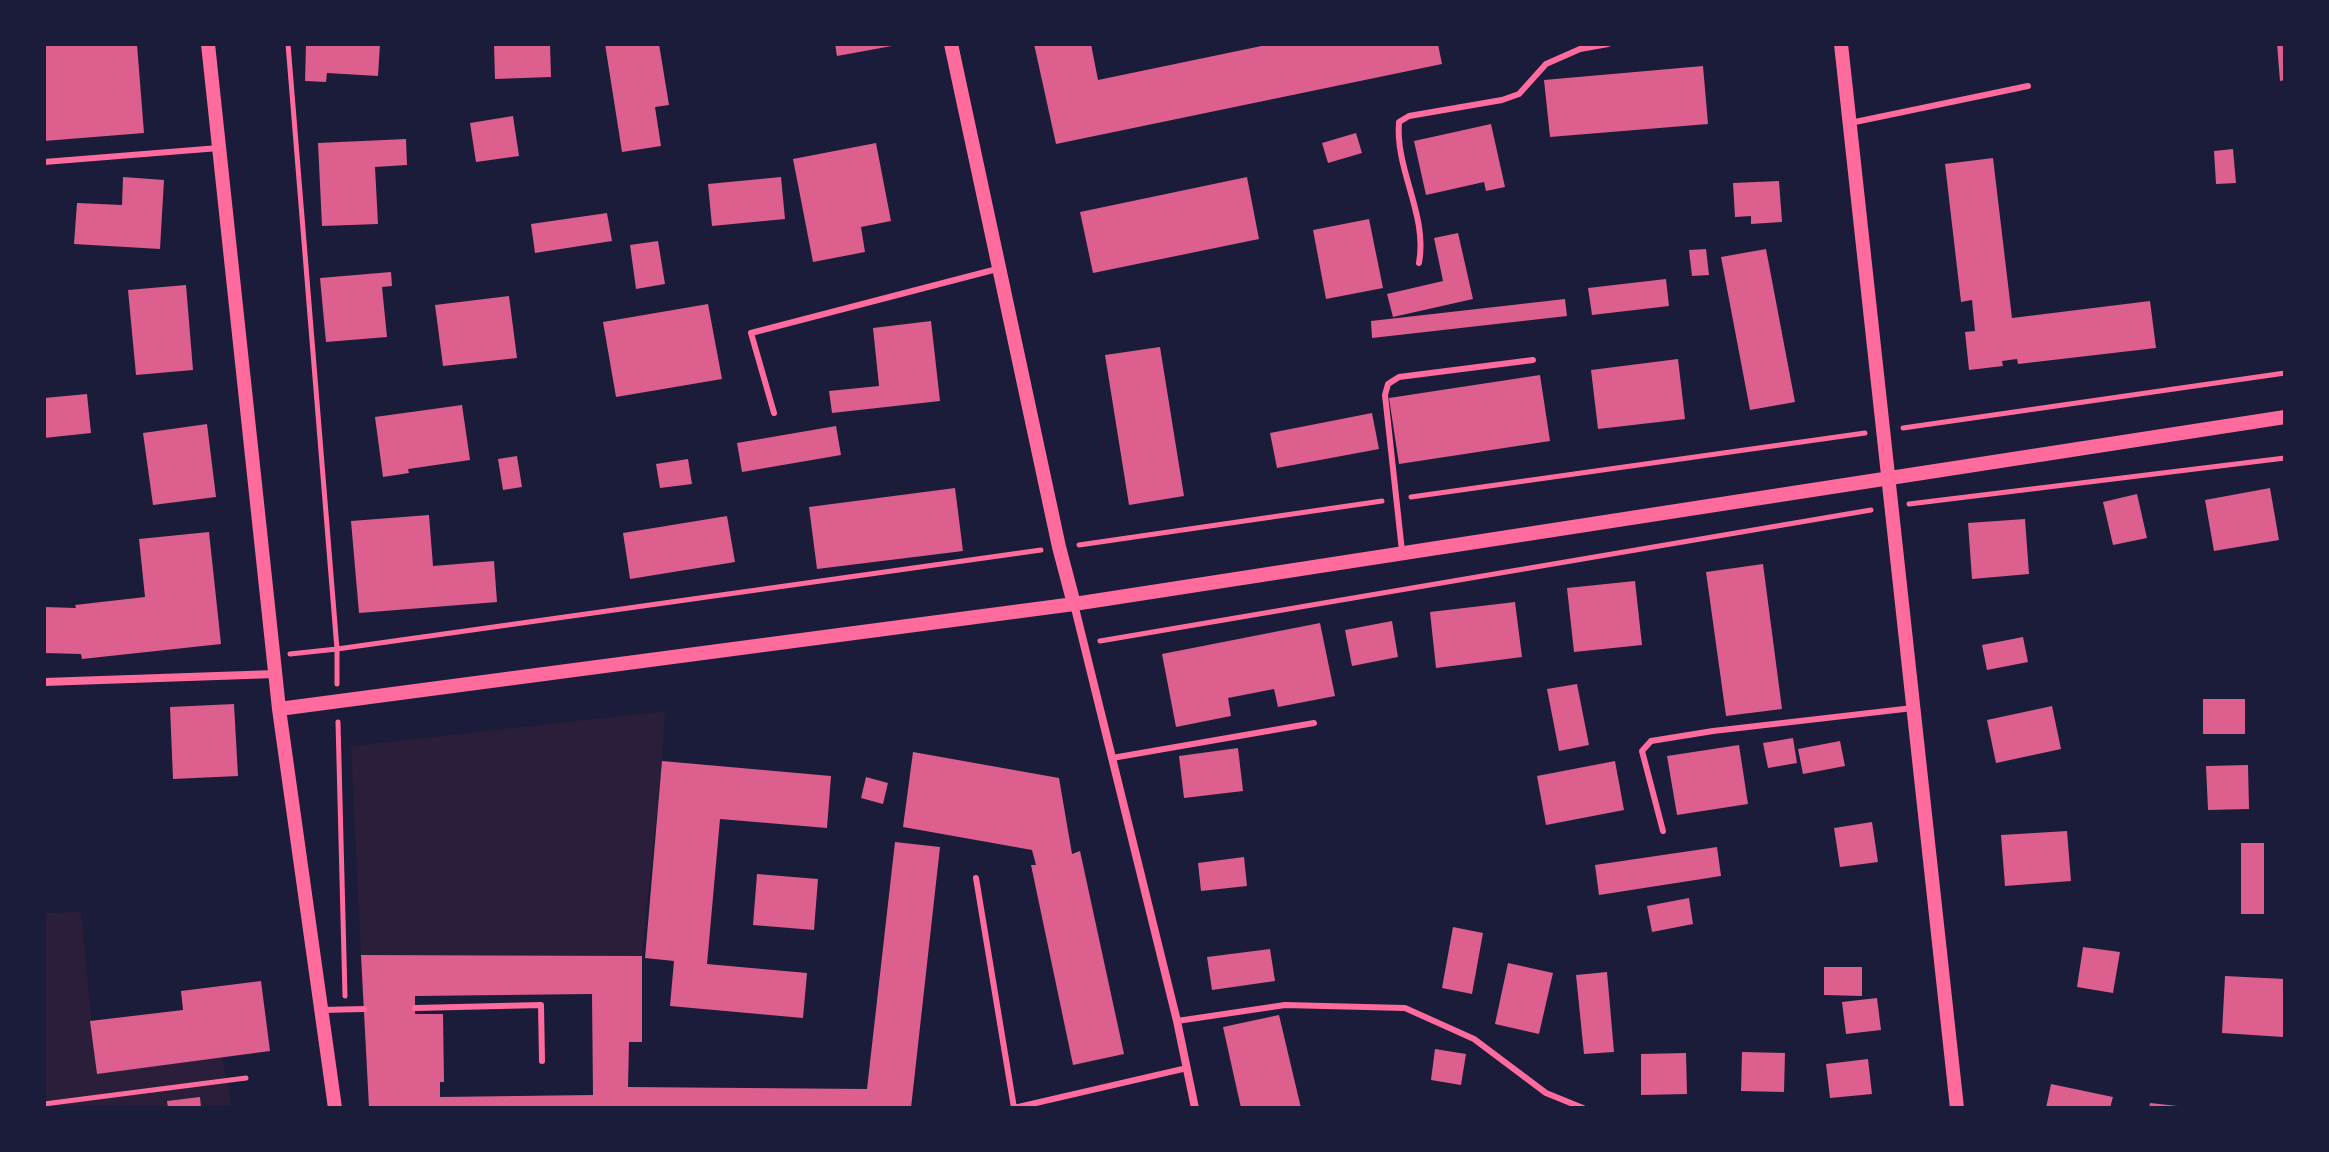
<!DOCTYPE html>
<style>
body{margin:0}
#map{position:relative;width:2329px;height:1152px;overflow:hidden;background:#1b1b3a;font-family:Rubik,sans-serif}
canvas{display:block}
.frame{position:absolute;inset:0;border:46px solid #1b1b3a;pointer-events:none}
</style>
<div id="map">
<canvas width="2329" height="1152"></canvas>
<div class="frame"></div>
</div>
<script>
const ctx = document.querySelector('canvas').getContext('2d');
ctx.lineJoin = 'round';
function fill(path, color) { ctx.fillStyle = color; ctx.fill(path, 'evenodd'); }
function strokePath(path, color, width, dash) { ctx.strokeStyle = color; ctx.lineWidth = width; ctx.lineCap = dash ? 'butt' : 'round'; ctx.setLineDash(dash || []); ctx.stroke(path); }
fill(new Path2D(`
 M665 711 662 761 642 956 361 955 351 746Z
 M81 912 97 1074 222 1057 232 1108H44V913Z`), '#2a1e3b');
fill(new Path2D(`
 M44 44H137L144 133 44 141Z
 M306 44H380L378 76 327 73 326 82 305 81Z
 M494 44H550L551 77 495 79Z
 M605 44H659L669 105 655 107 661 146 622 152Z
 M835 44H892V46L837 56Z
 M1034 44H1091L1098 80 1271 44H1438L1442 64 1056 144Z
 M2277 44H2285V80L2280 81Z
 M1703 66 1708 124 1550 137 1544 80Z
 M513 116 519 156 476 162 470 123Z
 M1491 124 1505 187 1486 191 1484 182 1426 195 1414 141Z
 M1356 133 1362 153 1328 163 1322 143Z
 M406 139 407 165 375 167 378 224 322 226 318 143Z
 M876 143 891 221 861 227 865 252 813 262 793 159Z
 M2233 149 2236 183 2216 184 2214 151Z
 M1993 158 2012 318 2150 301 2156 348 2018 364 2017 359 2002 361 2003 366 1969 370 1965 332 1975 331 1972 300 1961 302 1945 164Z
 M123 177 164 180 160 249 74 244 77 203 122 205Z
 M781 177 785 219 712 226 708 184Z
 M1247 177 1259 239 1093 273 1080 212Z
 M1779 181 1782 222 1751 224V216L1735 217 1733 183Z
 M607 213 612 241 535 253 531 224Z
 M1369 219 1383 288 1326 299 1313 230Z
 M1458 233 1473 299 1393 317 1387 294 1443 281 1434 238Z
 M658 241 665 284 636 289 630 245Z
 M1706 249 1709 275 1692 276 1689 250Z
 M1766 249 1795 402 1750 410 1721 257Z
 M391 272 392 286 382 287 387 337 326 342 320 278Z
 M1666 279 1669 306 1592 315 1588 288Z
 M186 285 193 370 136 375 128 290Z
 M509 296 517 358 443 366 435 305Z
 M1565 299 1567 316 1372 338 1371 321Z
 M708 304 722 379 616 397 603 322Z
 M931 321 940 401 832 413 829 391 879 386 873 328Z
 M1160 347 1184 496 1129 505 1105 355Z
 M1678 359 1685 419 1598 429 1591 370Z
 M1540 375 1550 441 1399 464 1389 398Z
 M87 394 91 433 44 438V398Z
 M462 405 470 460 408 469 409 473 383 477 375 417Z
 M1372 413 1379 449 1277 468 1270 433Z
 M207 424 216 497 153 505 143 433Z
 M836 426 841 455 742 472 737 443Z
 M517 456 522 487 503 490 498 459Z
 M688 459 692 484 660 488 656 464Z
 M955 488 963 551 817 569 809 507Z
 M2270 488 2279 540 2214 551 2205 500Z
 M2137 494 2147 538 2113 545 2103 502Z
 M429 515 433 566 494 561 497 602 359 613 351 521Z
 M727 516 735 562 630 579 623 533Z
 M2025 519 2029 574 1972 579 1968 523Z
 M209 532 221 644 82 659 81 654 44 653V607L76 608 75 605 145 597 139 539Z
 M1763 564 1782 709 1726 716 1706 572Z
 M1635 581 1642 645 1574 652 1567 588Z
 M1515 602 1522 657 1436 668 1430 612Z
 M1392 621 1398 657 1352 666 1345 630Z
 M1320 623 1335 696 1278 707 1274 689 1228 698 1231 716 1176 727 1162 654Z
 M2023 637 2028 662 1987 670 1982 645Z
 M1577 684 1589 745 1559 751 1547 689Z
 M2203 699H2245V734H2203Z
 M234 704 238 776 173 779 170 707Z
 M2052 706 2061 749 1996 763 1987 720Z
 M1793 738 1797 763 1768 768 1763 743Z
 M1840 741 1845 766 1803 774 1798 749Z
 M1739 745 1748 804 1677 815 1667 756Z
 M1238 748 1243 791 1184 798 1179 756Z
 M913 752 1059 778 1072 854 1080 851 1124 1054 1073 1065 1031 865H1036L1032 850 903 827Z
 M662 761 831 776 827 828 720 819 707 964 807 973 803 1018 670 1006 674 961 645 958Z
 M1615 761 1624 810 1546 825 1537 776Z
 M2248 765 2249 809 2208 810 2206 766Z
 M866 777 888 783 883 804 861 798Z
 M1872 822 1878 862 1840 867 1834 828Z
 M2067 831 2071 881 2005 886 2001 835Z
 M895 842 940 847 911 1108H369L361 955 642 956V1042H629L628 1087 867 1089ZM592 994 593 1095 440 1097V1082H444L443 1014H415V996Z
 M2241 843H2264V914H2241Z
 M1717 847 1721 876 1599 895 1595 865Z
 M1244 857 1247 886 1201 891 1198 863Z
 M757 874 818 879 814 930 753 925Z
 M1689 898 1693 924 1652 932 1647 906Z
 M1453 927 1483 933 1472 994 1442 988Z
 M2083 947 2120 952 2113 993 2077 987Z
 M1270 949 1275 981 1212 990 1207 957Z
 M1508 963 1553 973 1539 1034 1495 1024Z
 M1824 967H1862V996L1824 995Z
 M1607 972 1614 1052 1584 1054 1576 975Z
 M2225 976 2285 979 2283 1037 2222 1033Z
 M261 981 270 1051 97 1074 90 1021 183 1010 181 991Z
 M1877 998 1881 1030 1846 1034 1842 1002Z
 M1279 1015 1301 1108H1241L1223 1027Z
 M1435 1049 1466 1054 1461 1085 1431 1080Z
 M1742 1052 1785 1053 1784 1092 1741 1091Z
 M1686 1053 1687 1094 1641 1095V1054Z
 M1868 1059 1872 1094 1830 1098 1826 1064Z
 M2051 1084 2113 1097 2110 1108H2046Z
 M200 1097 201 1108H168L167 1101Z
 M2150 1103 2178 1106V1108H2149Z`), '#dd5f8e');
strokePath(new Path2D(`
 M288 44 337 649V684
 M1903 428 2285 373
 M1411 497 1865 433
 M1909 504 2285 458
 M1079 545 1382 501
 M1100 641 1871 510
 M290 654 337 649 1041 550
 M338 722 345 996
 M44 1104 246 1078`), '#ff6b9d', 5);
strokePath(new Path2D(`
 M1850 123 2028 86
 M44 162 219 148
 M1419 263C1428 215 1395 170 1399 122L1409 116 1502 100 1519 94 1546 64 1580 49 1608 44
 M774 413 751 333 997 269
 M1402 551 1385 395 1388 384 1399 377 1533 360
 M1112 758 1314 723
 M1663 831 1642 751 1651 741 1713 731 1913 708
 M976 878 1014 1108 1187 1068
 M415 1008 541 1005 542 1061
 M321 1010 364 1009
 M1177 1021 1285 1005 1405 1008 1474 1039 1546 1093 1583 1108`), '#ff6b9d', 6);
strokePath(new Path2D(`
 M1074 604 1177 1021 1195 1108
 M44 682 275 674`), '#ff6b9d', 8);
strokePath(new Path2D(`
 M208 44 279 709 335 1108
 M951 44 1059 547 1074 604
 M1841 44 1957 1108
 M279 709 1074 604 2285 417`), '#ff6b9d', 14);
</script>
